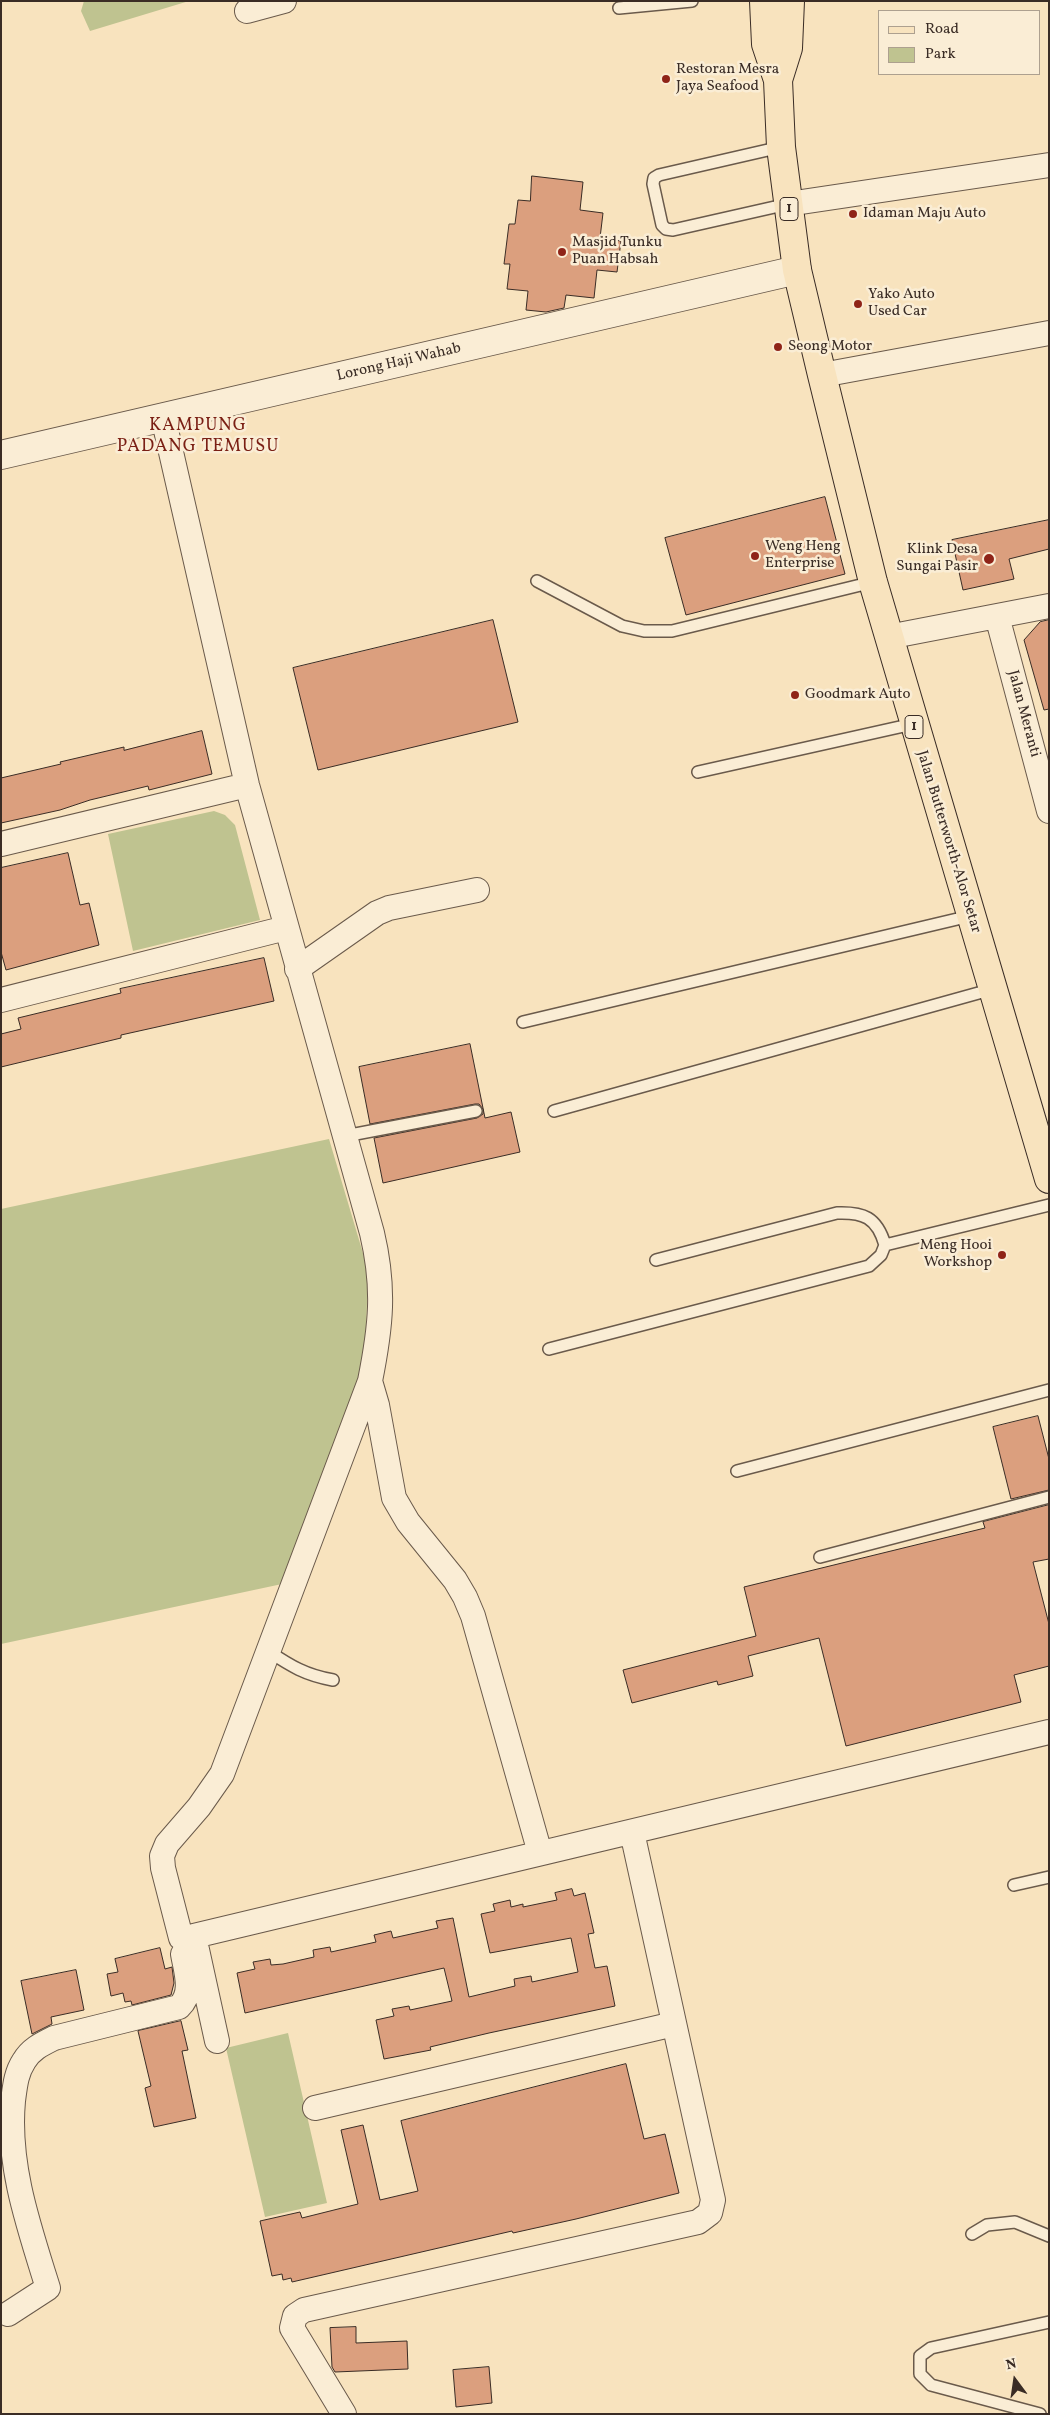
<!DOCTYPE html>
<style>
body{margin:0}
#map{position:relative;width:1050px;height:2415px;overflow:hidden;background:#f8e3be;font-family:Vollkorn,serif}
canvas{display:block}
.frame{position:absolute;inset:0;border:2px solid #3a2c25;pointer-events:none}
.legend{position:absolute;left:878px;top:10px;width:162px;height:65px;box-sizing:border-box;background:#faedd5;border:1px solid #ada08f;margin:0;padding:6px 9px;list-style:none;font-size:15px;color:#3a2c25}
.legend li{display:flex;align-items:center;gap:10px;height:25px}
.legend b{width:25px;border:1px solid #ada08f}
.north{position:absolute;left:990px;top:2355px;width:50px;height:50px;-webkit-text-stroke:4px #faedd5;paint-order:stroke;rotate:346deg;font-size:14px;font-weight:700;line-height:20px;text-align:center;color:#3a2c25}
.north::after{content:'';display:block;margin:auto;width:18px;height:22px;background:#3a2c25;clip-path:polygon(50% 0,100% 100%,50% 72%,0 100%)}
</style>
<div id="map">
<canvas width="1050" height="2415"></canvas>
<div class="frame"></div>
<ul class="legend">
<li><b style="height:6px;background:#f8e3be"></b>Road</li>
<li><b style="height:14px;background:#bfc390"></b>Park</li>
</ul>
<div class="north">N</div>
</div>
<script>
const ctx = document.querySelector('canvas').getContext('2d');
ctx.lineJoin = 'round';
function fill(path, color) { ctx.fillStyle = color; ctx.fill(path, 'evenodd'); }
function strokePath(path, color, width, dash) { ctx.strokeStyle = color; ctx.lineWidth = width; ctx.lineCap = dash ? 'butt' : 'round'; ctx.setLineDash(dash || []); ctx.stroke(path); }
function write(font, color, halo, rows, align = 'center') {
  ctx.font = font + ' Vollkorn,serif'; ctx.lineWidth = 5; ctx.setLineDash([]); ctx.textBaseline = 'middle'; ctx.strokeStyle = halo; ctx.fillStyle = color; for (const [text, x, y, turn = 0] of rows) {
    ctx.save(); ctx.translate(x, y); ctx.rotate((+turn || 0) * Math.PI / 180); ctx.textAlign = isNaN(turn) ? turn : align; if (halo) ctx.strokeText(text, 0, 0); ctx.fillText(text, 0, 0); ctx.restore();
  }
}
fill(new Path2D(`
 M84 1H189L90 31 81 11Z
 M214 811 225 815 235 825 260 920 133 951 108 834Z
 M329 1139 368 1270 366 1334 358 1382 282 1584 1 1644V1209Z
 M288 2033 327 2203 265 2217 226 2048Z`), '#bfc390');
const building = new Path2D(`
 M532 176 583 182 580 210 603 213 600 238 621 241 617 272 597 270 594 298 566 295 564 308 546 312 526 310 528 291 507 289 510 264H504L509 224H515L518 200 530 201Z
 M825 497 845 574 686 615 665 538Z
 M1049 520V549L1009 559 1014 579 963 590 952 540Z
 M493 620 518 722 318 770 293 668Z
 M1049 620V709L1044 710 1024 640 1040 622Z
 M202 731 212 774 149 790 148 786 90 800 60 810 1 823V778L61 764 60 762 124 747V750Z
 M68 853 80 905 89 903 99 945 6 970 1 952V868Z
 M264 958 274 1001 121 1035V1038L1 1067V1034L21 1029 18 1018 121 993 120 989Z
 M470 1044 485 1118 511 1112 520 1152 383 1183 374 1138 477 1118 483 1114V1109L479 1104H475L370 1124 359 1067Z
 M1038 1416 1049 1459V1490L1011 1499 993 1427Z
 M1049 1505V1559L1033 1562 1049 1624V1666L1014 1675 1021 1702 846 1746 819 1638 748 1656 753 1676 718 1685 717 1681 632 1703 623 1670 756 1636 744 1587 985 1528 983 1522Z
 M572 1889 574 1896 585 1893 594 1933 588 1934 595 1968 607 1966 615 2006 489 2033 430 2047 431 2050 384 2059 376 2020 394 2016 392 2009 409 2006 410 2010 452 2001 444 1968 245 2013 237 1973 255 1969 253 1962 270 1959 271 1965 283 1964 314 1957 313 1950 330 1947 331 1952 376 1942 374 1935 391 1931 393 1938 438 1928 436 1921 453 1918 469 1997 515 1986 514 1979 531 1976 532 1982 578 1972 571 1938 490 1953 481 1914 495 1911 493 1904 510 1900 511 1907 523 1904V1907L557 1900 555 1893Z
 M160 1948 165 1969 172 1967 174 1983 171 1995 132 2005 131 2001 125 2002 123 1993 111 1996 107 1974 118 1972 115 1959Z
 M76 1970 84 2010 51 2017 52 2024 32 2034 21 1981Z
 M181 2021 188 2050 182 2051 196 2118 154 2127 145 2088 151 2086 138 2031Z
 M626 2064 644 2139 665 2134 679 2193 576 2219 513 2233 512 2231 292 2282 291 2278 283 2280 282 2274 272 2276 260 2221 300 2212 302 2218 358 2204 341 2130 363 2125 380 2200 418 2191 401 2121Z
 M356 2327V2343L407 2341 408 2369 335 2372 332 2367 330 2328Z
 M489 2367 492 2403 456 2407 453 2370Z`);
fill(building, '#db9f7e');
strokePath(building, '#3a2c25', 1);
const service = new Path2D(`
 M619 8 692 1
 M781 147 659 175 654 178 653 184 662 225 666 229 673 230 788 204
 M537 581 622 626 644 631H672L873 582
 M698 772 913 724
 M523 1022 970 916
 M554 1111 993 989
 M345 1136 476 1111
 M656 1260 837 1213C863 1212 877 1217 885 1245L1049 1205
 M549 1349 869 1266 881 1255 885 1245
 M737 1471 1049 1390
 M820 1557 1049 1497
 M268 1651C291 1666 305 1675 333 1680
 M1014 1885 1049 1877
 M972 2234 987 2225 1015 2222 1049 2236
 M1040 2414 931 2385 920 2374V2356L931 2348 1049 2322`);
const minor = new Path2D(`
 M247 11 284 1
 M788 204 1049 165
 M822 375 1049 333
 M163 417 247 785 372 1233C385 1288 381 1326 370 1381L222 1774 199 1807 167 1844 162 1856 163 1868 181 1938 194 1936 217 2041
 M997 616 1049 811
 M888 637 1049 606
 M1 844 247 785
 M297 969 377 913 389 908 477 890
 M1 1000 286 928
 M370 1381 377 1405 394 1498 408 1522 455 1580 465 1597 473 1616 540 1853
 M194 1936 1049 1732
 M315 2108 674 2024
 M8 2314 48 2288C29 2227 7 2165 13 2101 15 2086 16 2073 24 2061 31 2049 42 2044 54 2038L179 2007C194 1993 186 1972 183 1954
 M344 2414 292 2328 295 2316 304 2310 698 2222 710 2213 713 2200 632 1832`);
const tertiary = new Path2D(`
 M1 455 797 270`);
const primary = new Path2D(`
 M764 1 766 44 778 80 781 147 797 270 822 375 873 582 1049 1179
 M778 80 788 48 790 1`);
strokePath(service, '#6a5a4b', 14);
strokePath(minor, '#6a5a4b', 26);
strokePath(tertiary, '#6a5a4b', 30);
strokePath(primary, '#3a2c25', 30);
strokePath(service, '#faedd5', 11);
strokePath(minor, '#faedd5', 24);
strokePath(tertiary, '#faedd5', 28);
strokePath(primary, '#f8e3be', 28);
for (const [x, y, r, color] of [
 [666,79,5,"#8f2418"],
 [853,214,5,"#8f2418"],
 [562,252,5,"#8f2418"],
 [858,304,5,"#8f2418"],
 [778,347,5,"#8f2418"],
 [755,556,5,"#8f2418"],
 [989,559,6,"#8f2418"],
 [795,695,5,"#8f2418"],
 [1002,1255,5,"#8f2418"]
]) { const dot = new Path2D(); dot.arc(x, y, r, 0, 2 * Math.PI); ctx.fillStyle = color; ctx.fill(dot); strokePath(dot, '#faedd5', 2); }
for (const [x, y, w] of [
 [789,209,18],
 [914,727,18]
]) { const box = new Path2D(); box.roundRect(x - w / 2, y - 11.5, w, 23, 4); ctx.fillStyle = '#faedd5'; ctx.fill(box); strokePath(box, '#3a2c25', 1); }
write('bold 14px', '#3a2c25', null, [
 ["1",789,209],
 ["1",914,727]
]);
write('15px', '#3a2c25', '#faedd5', [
 ["Restoran Mesra",676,70],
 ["Jaya Seafood",676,87],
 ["Idaman Maju Auto",863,214],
 ["Masjid Tunku",572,243],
 ["Puan Habsah",572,260],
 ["Yako Auto",868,295],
 ["Used Car",868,312],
 ["Seong Motor",788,347],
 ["Weng Heng",765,547],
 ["Enterprise",765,564],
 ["Klink Desa",978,550,"right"],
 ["Sungai Pasir",978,567,"right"],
 ["Goodmark Auto",805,695],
 ["Meng Hooi",992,1246,"right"],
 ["Workshop",992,1263,"right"]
], 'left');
write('15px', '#3a2c25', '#faedd5', [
 ["Lorong Haji Wahab",399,363,-13],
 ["Jalan Meranti",1023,714,75],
 ["Jalan Butterworth-Alor Setar",948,842,73]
]);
ctx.letterSpacing = '1px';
write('18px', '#7a1f14', '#faedd5', [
 ["KAMPUNG",198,427],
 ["PADANG TEMUSU",198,448]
]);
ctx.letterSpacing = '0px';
</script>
